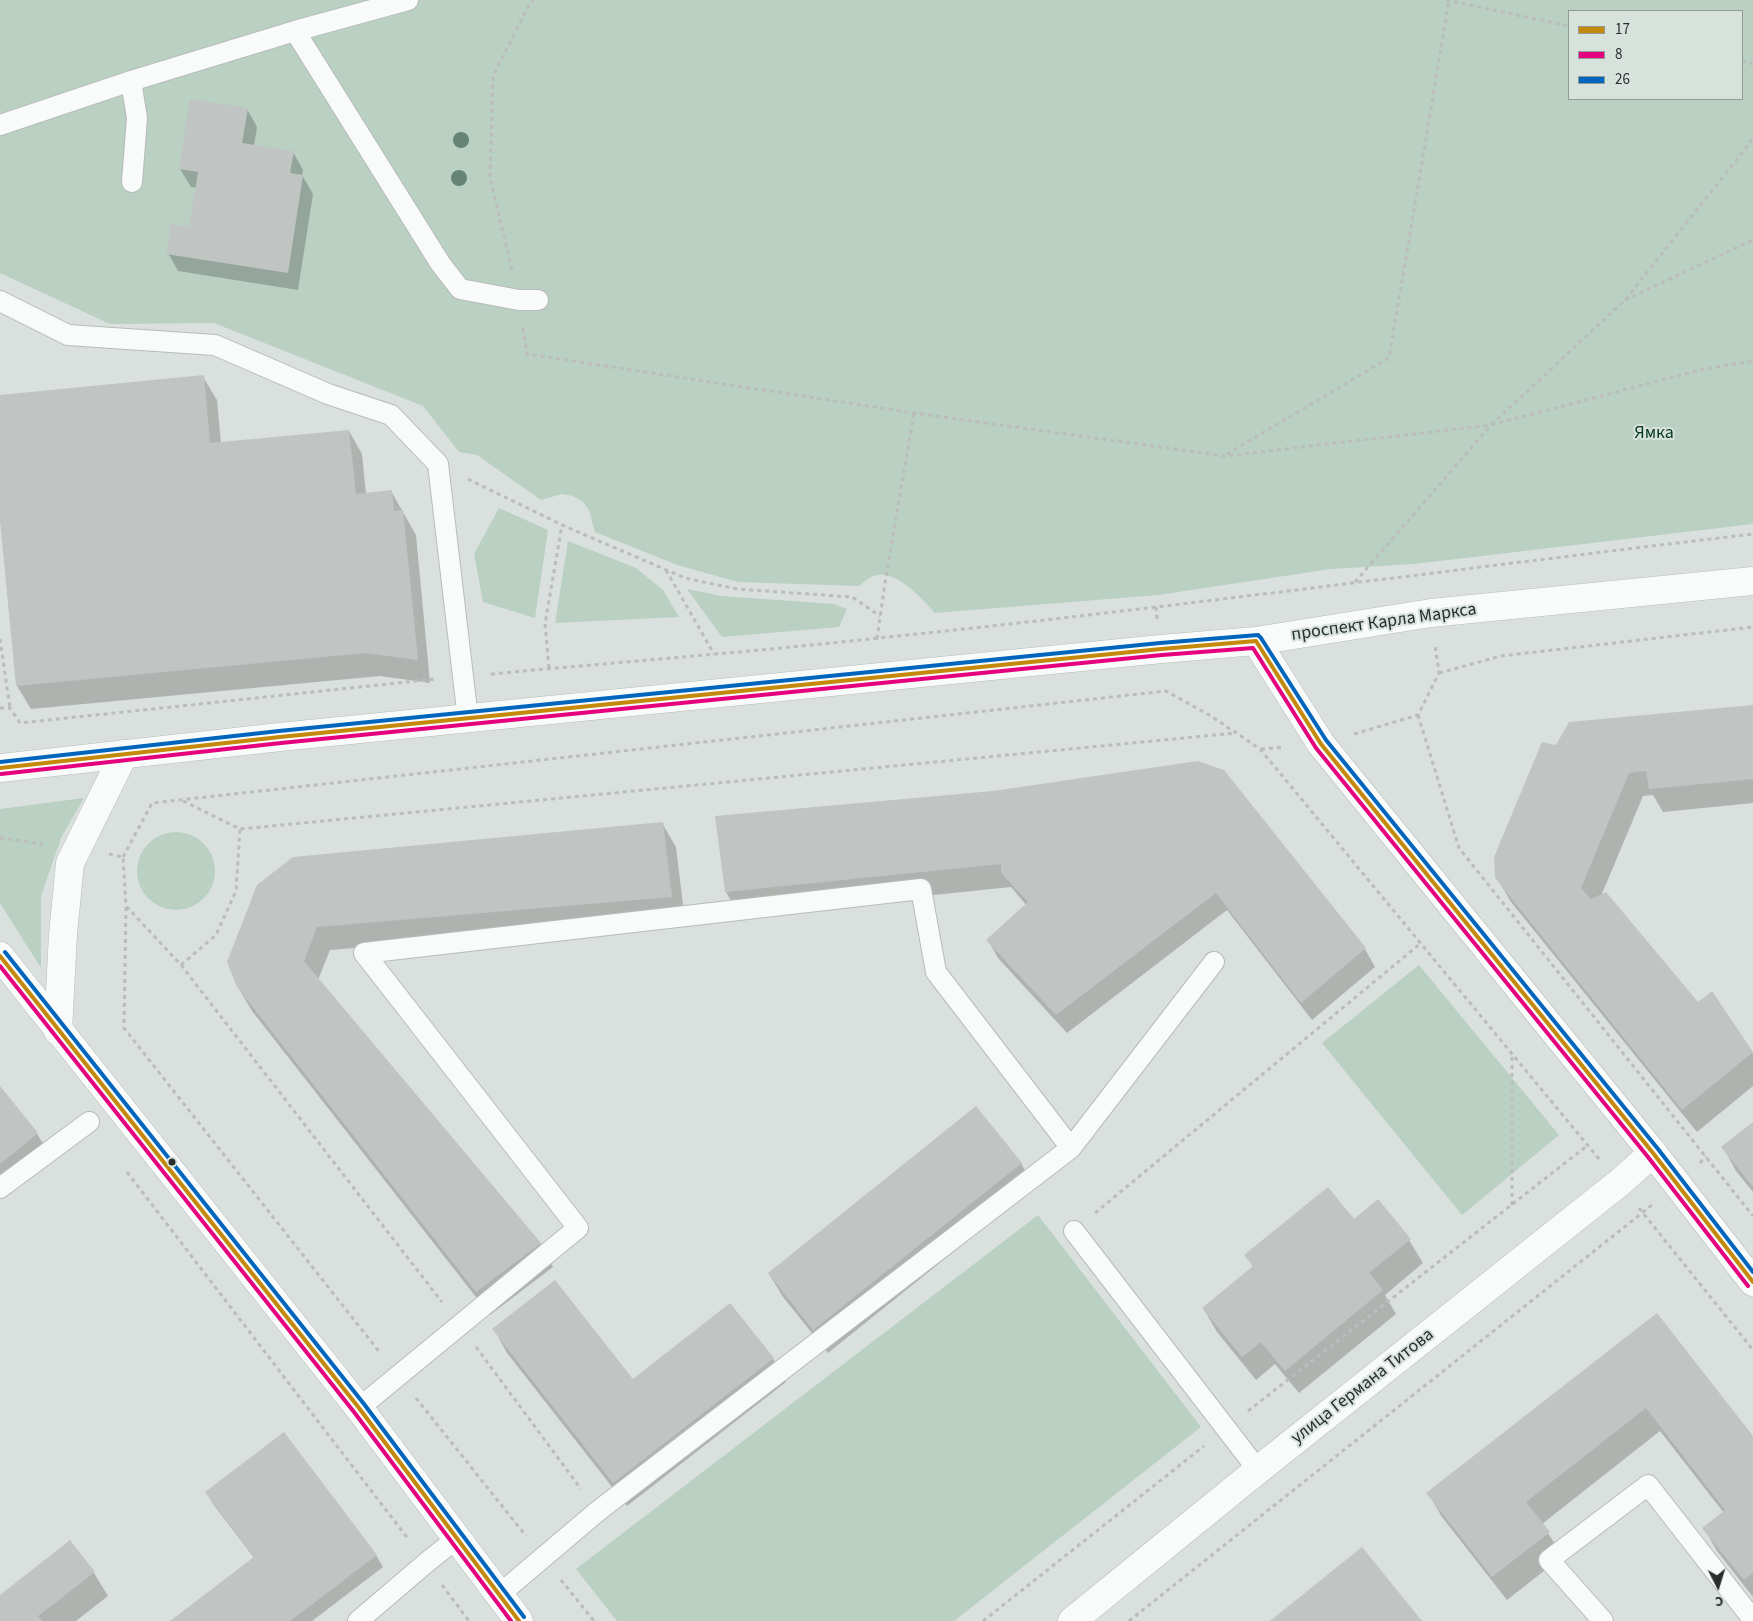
<!DOCTYPE html>
<meta charset="utf-8">
<style>
body{margin:0}
#map{position:relative;width:1753px;height:1621px;overflow:hidden;background:#dae0dd;font-family:"Source Sans 3",sans-serif}
canvas{display:block}
.legend{position:absolute;left:1568px;top:10px;width:175px;height:90px;box-sizing:border-box;background:#d8e2dc;border:1px solid #929a95;margin:0;padding:6px 9px;list-style:none;font-size:15px;color:#292d2b}
.legend li{display:flex;align-items:center;gap:10px;height:25px}
.legend b{width:25px;border:1px solid #929a95}
.north{position:absolute;left:1693px;top:1561px;width:50px;height:50px;-webkit-text-stroke:4px #d8e2dc;paint-order:stroke;rotate:175deg;font-size:14px;font-weight:700;line-height:20px;text-align:center;color:#292d2b}
.north::after{content:'';display:block;margin:auto;width:18px;height:22px;background:#292d2b;clip-path:polygon(50% 0,100% 100%,50% 72%,0 100%)}
</style>
<div id="map">
<canvas width="1753" height="1621"></canvas>
<ul class="legend">
<li><b style="height:6px;background:#c4880b"></b>17</li>
<li><b style="height:6px;background:#e5007d"></b>8</li>
<li><b style="height:6px;background:#0065bd"></b>26</li>
</ul>
<div class="north">С</div>
</div>
<script>
const ctx = document.querySelector('canvas').getContext('2d');
ctx.lineJoin = 'round';
function fill(path, color) { ctx.fillStyle = color; ctx.fill(path, 'evenodd'); }
function strokePath(path, color, width, dash) { ctx.strokeStyle = color; ctx.lineWidth = width; ctx.lineCap = dash ? 'butt' : 'round'; ctx.setLineDash(dash || []); ctx.stroke(path); }
function write(font, color, halo, rows, align = 'center') {
  ctx.font = font + ' "Source Sans 3",sans-serif'; ctx.lineWidth = 4; ctx.setLineDash([]); ctx.textBaseline = 'middle'; ctx.strokeStyle = halo; ctx.fillStyle = color; for (const [text, x, y, turn = 0] of rows) {
    ctx.save(); ctx.translate(x, y); ctx.rotate((+turn || 0) * Math.PI / 180); ctx.textAlign = isNaN(turn) ? turn : align; if (halo) ctx.strokeText(text, 0, 0); ctx.fillText(text, 0, 0); ctx.restore();
  }
}
fill(new Path2D(`
 M0 0H1753V524L1414 564 1331 569 1158 595 935 613C921 598 896 568 873 576 868 578 863 583 859 586L738 582 677 565 595 532 589 510 583 502 573 496 562 494 541 500 477 455 459 452 423 406 214 323 110 324 0 273ZM1569 11H1742V99H1569Z
 M499 508 548 530 535 618 483 602 474 554Z
 M568 541 636 568 663 590 679 617 555 623Z
 M687 589 721 596 834 604 847 609 839 627 722 637Z
 M84 798 61 838 41 896V968L0 903V809Z
 M137 871a39 39 0 1 1 78 0a39 39 0 1 1-78 0Z
 M1419 965 1559 1135 1462 1215 1322 1043Z
 M1038 1215 1201 1427 954 1621H617L576 1569Z`), '#b9d0c3');
fill(new Path2D(`
 M247 109 257 127 254 146 293 152 303 170 302 175 313 194 298 290 178 271 168 253 190 228 197 188 191 187 180 169Z
 M203 377 217 400 221 443 349 431 362 454 366 494 391 491 416 535 430 683 380 676 31 709 17 686 0 508V397Z
 M1753 706V803L1663 812 1653 795 1643 796 1601 896 1698 1004 1712 993 1753 1054V1086L1697 1132 1511 902 1497 878 1557 746Z
 M1224 771 1365 949 1375 967 1312 1020 1227 910 1067 1033 998 958 988 940 1027 906 1011 887 739 915 726 892Z
 M662 823 676 847 685 921 330 950 318 980 540 1243 553 1267 490 1315 252 1011 238 987 258 886Z
 M0 1088 37 1134 44 1145 0 1181Z
 M1753 1123V1192L1736 1171 1723 1147Z
 M1021 1163 1034 1187 828 1353 783 1297 769 1274Z
 M1409 1240 1423 1263 1385 1295 1396 1314 1299 1393 1275 1364 1256 1380 1217 1332 1203 1308 1253 1267 1246 1255Z
 M1657 1315 1753 1438V1597L1717 1551 1704 1528 1724 1513 1660 1431 1542 1524 1563 1556 1507 1600 1442 1517 1428 1493Z
 M494 1329 633 1380 773 1359 786 1382 627 1506 507 1353Z
 M206 1492 376 1555 383 1567 312 1621H172L255 1559 213 1504Z
 M70 1542 94 1573 108 1596 76 1621H0V1596Z`), '#0003');
fill(new Path2D(`
 M190 99 248 108 242 143 294 151 290 173 303 175 288 273 166 254 171 224 189 227 198 172 179 169Z
 M204 375 210 443 349 430 356 494 392 490 394 511 403 510 418 660 365 653 16 686 0 521V395Z
 M1753 705V779L1649 789 1646 771 1629 773 1581 888 1591 899 1606 892 1698 1002 1712 991 1753 1052 1682 1110 1495 878 1494 857 1542 742 1556 745 1569 722Z
 M1198 761 1224 770 1366 948 1301 1003 1216 893 1056 1015 986 940 1028 902 1001 873V864L725 892 715 816 993 791Z
 M663 822 672 897 317 927 304 961 541 1243 476 1292 237 987 227 962 257 885 293 857Z
 M0 1086 38 1133 0 1164Z
 M976 1106 1022 1163 813 1330 768 1273Z
 M1753 1122V1187L1721 1147Z
 M1328 1187 1354 1219 1378 1199 1411 1239 1369 1273 1383 1290 1285 1371 1261 1342 1242 1357 1202 1308 1253 1266 1244 1255Z
 M555 1280 633 1379 730 1303 774 1358 613 1483 492 1329Z
 M1657 1313 1753 1436V1573L1744 1580 1702 1528 1725 1510 1646 1408 1526 1502 1550 1532 1492 1577 1426 1493Z
 M284 1432 377 1555 290 1621H170L254 1557 205 1492Z
 M70 1540 95 1572 38 1616 42 1621H0V1595Z
 M1362 1547 1422 1621H1270Z`), '#c0c4c2');
const service = new Path2D(`
 M295 31 440 263 460 289 519 300H538
 M131 81 137 118 132 182
 M0 125 131 81 295 31 408 0
 M0 301 68 335 215 345 328 394 391 415 438 464 468 719
 M364 953 921 889 936 972 1071 1148
 M0 1188 89 1122
 M1074 1231 1258 1470
 M359 1408 578 1228 364 953
 M500 1594 598 1511 1071 1148 1214 962
 M358 1621 426 1563 456 1539
 M1603 1621 1549 1560 1648 1485 1751 1617 1753 1616`);
const minor = new Path2D(`
 M1072 1621 1258 1470 1619 1183 1653 1153`);
const tertiary = new Path2D(`
 M58 1031 63 934 70 863 124 754`);
const secondary = new Path2D(`
 M1256 641 1321 744 1653 1153 1753 1282
 M0 768 280 737 1161 649 1256 641 1431 613 1753 581
 M0 956 359 1408 519 1621`);
strokePath(service, '#b7bcb9', 22);
strokePath(minor, '#b7bcb9', 29);
strokePath(tertiary, '#b7bcb9', 29);
strokePath(secondary, '#b7bcb9', 29);
strokePath(new Path2D(`
 M1446 0 1569 26
 M1742 61 1753 64
 M512 270 490 178 493 76 527 9 533 0
 M1625 300 1753 240
 M523 328 527 354 914 413 1225 456 1491 425 1704 369 1753 361
 M1227 454 1389 358 1449 1
 M468 479 562 525 685 578 737 589 852 597 880 616
 M666 570 714 654
 M1355 582 1491 425 1625 300 1753 139
 M1156 607 1157 619
 M0 639 10 708
 M877 639 886 576 914 413
 M549 668 545 624 562 525
 M1439 673 1501 656 1753 627
 M491 674C621 662 750 652 879 638 1171 608 1462 568 1753 534
 M0 708H10L20 723 435 679
 M1418 715 1459 848 1753 1216
 M1354 734 1418 715 1439 673 1435 645
 M1261 749 1285 747
 M183 801 240 829 1236 733
 M0 838 43 844
 M109 854 123 857 126 906 181 965 442 1302
 M123 857 152 803 1166 691 1211 716 1260 749 1599 1159
 M126 907 124 1028 381 1354
 M181 965 216 935 236 891 240 829
 M1700 1163 1706 1156
 M127 1172 409 1540
 M1512 1205V1054
 M1639 1208 1753 1350
 M1095 1213 1421 943
 M476 1347 581 1489
 M416 1398 526 1536
 M1248 1411 1588 1145
 M561 1580 594 1621
 M442 1585 469 1621
 M983 1621 1204 1446
 M1129 1621 1652 1205`), '#babdbb', 3, [4, 4]);
strokePath(service, '#f9fafa', 20);
strokePath(minor, '#f9fafa', 28);
strokePath(tertiary, '#f9fafa', 28);
strokePath(secondary, '#f9fafa', 28);
strokePath(new Path2D(`
 M0 768 280 737 1161 649 1256 641 1321 744 1653 1153 1753 1282
 M0 956 359 1408 519 1621`), '#c4880b', 4);
strokePath(new Path2D(`
 M1 774 281 743 1162 655 1253 648 1316 748 1648 1157 1748 1286
 M0 966 354 1412 511 1621`), '#e5007d', 4);
strokePath(new Path2D(`
 M0 762 279 731 1160 643 1258 635 1261 638 1326 740 1658 1149 1753 1272
 M5 952 364 1404 524 1617`), '#0065bd', 4);
ctx.fillStyle = '#658376';
for (const [x, y] of [
 [461,140],
 [459,178]
]) { ctx.beginPath(); ctx.arc(x, y, 8, 0, 2 * Math.PI); ctx.fill(); }
for (const [x, y, r, color] of [
 [172,1162,4.5,"#292d2b"]
]) { const dot = new Path2D(); dot.arc(x, y, r, 0, 2 * Math.PI); ctx.fillStyle = color; ctx.fill(dot); strokePath(dot, '#d8e2dc', 2); }
write('18px', '#053721', '#d8e2dc', [
 ["Ямка",1654,434]
]);
write('18px', '#292d2b', '#d8e2dc', [
 ["проспект Карла Маркса",1384,623,-8],
 ["улица Германа Титова",1363,1387,-38]
]);
</script>
